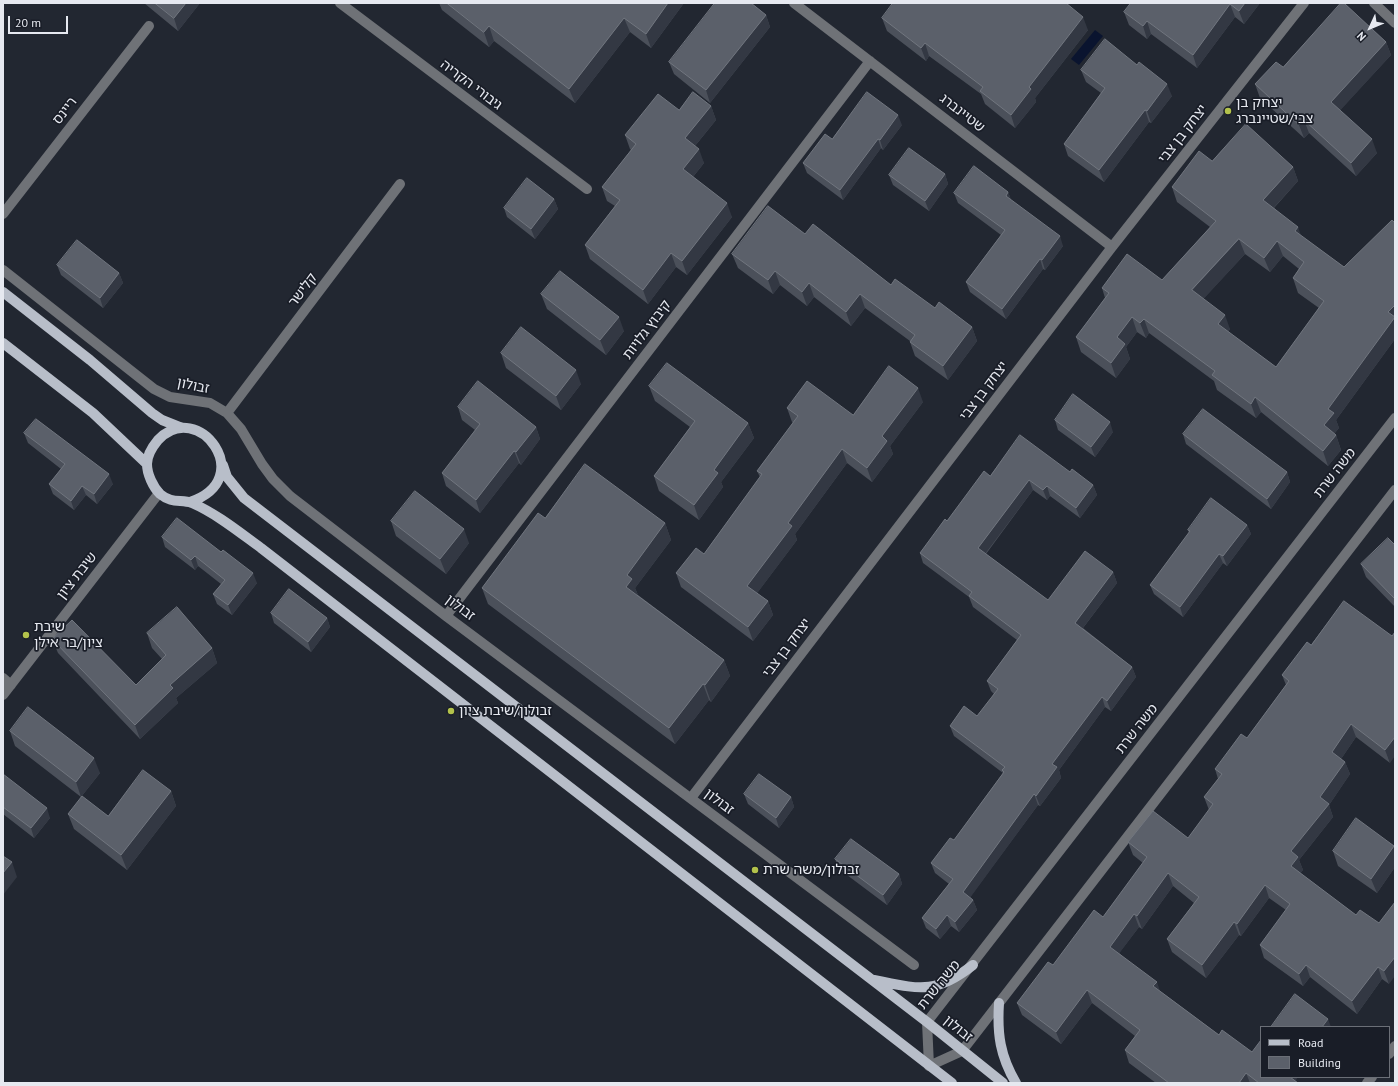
<!DOCTYPE html>
<meta charset="utf-8">
<style>
body{margin:0}
#map{position:relative;width:1398px;height:1086px;overflow:hidden;background:#222731;font-family:"PT Sans",sans-serif}
canvas{display:block}
.frame{position:absolute;inset:0;border:4px solid #e6e9f0;pointer-events:none}
.legend{position:absolute;left:1260px;top:1026px;width:130px;height:52px;box-sizing:border-box;background:#191d27;border:1px solid #6b6f77;margin:0;padding:5px 7px;list-style:none;font-size:12px;color:#e6e9f0}
.legend li{display:flex;align-items:center;gap:8px;height:20px}
.legend b{width:20px;border:1px solid #6b6f77}
.north{position:absolute;left:1350px;top:8px;width:40px;height:40px;-webkit-text-stroke:3px #191d27;paint-order:stroke;rotate:226deg;font-size:11px;font-weight:700;line-height:16px;text-align:center;color:#e6e9f0}
.north::after{content:'';display:block;margin:auto;width:14px;height:18px;background:#e6e9f0;clip-path:polygon(50% 0,100% 100%,50% 72%,0 100%)}
.scale{position:absolute;left:8px;top:16px;width:60px;height:18px;box-sizing:border-box;border:2px solid #e6e9f0;border-top:0;padding-left:5px;font-size:12px;line-height:14px;white-space:nowrap;color:#e6e9f0;-webkit-text-stroke:3px #191d27;paint-order:stroke}
</style>
<div id="map">
<canvas width="1398" height="1086"></canvas>
<div class="frame"></div>
<ul class="legend">
<li><b style="height:5px;background:#b8bec9"></b>Road</li>
<li><b style="height:11px;background:#5b606a"></b>Building</li>
</ul>
<div class="north">N</div>
<div class="scale">20 m</div>
</div>
<script>
const ctx = document.querySelector('canvas').getContext('2d');
ctx.lineJoin = 'round';
function fill(path, color) { ctx.fillStyle = color; ctx.fill(path, 'evenodd'); }
function strokePath(path, color, width, dash) { ctx.strokeStyle = color; ctx.lineWidth = width; ctx.lineCap = dash ? 'butt' : 'round'; ctx.setLineDash(dash || []); ctx.stroke(path); }
function write(font, color, halo, rows, align = 'center') {
  ctx.font = font + ' "PT Sans","Noto Sans Hebrew",sans-serif'; ctx.lineWidth = 3.5; ctx.setLineDash([]); ctx.textBaseline = 'middle'; ctx.strokeStyle = halo; ctx.fillStyle = color; for (const [text, x, y, turn = 0] of rows) {
    ctx.save(); ctx.translate(x, y); ctx.rotate((+turn || 0) * Math.PI / 180); ctx.textAlign = isNaN(turn) ? turn : align; if (halo) ctx.strokeText(text, 0, 0); ctx.fillText(text, 0, 0); ctx.restore();
  }
}
fill(new Path2D(`
 M1095 30 1103 36 1079 65 1071 59Z`), '#0a142f');
strokePath(new Path2D(`
 M340 3 587 189
 M794 3 1112 247
 M1374 3 1395 23
 M3 214 149 26
 M3 270 154 389 170 397 210 403 227 413 241 429 262 464 273 479 290 496 446 616 914 965
 M227 413 400 184
 M1395 418 927 1022 929 1066 962 1051 1395 490
 M446 616 870 61
 M3 678 11 685
 M3 695 159 493
 M691 798 1112 247 1304 3
 M1389 1054 1395 1046
 M1367 1083 1372 1077`), '#6f7277', 10);
strokePath(new Path2D(`
 M3 292 90 360 152 413 162 420 182 428
 M3 343 93 413 147 464
 M223 465 227 477 244 498 927 1022 1003 1083
 M190 502C259 479 198 397 158 440 153 446 147 455 147 464 147 474 153 487 160 494 172 504 181 499 192 503 217 514 239 532 261 548L952 1083
 M874 980C919 989 935 995 973 965
 M999 1003C997 1034 1000 1056 1016 1083`), '#b8bec9', 10);
fill(new Path2D(`
 M144 3H200L178 31Z
 M439 3H684L651 48 630 32 575 103 494 41 489 47 442 10Z
 M1131 3H1260L1244 24 1235 17 1197 68 1151 34 1147 39 1129 25 1124 12Z
 M766 15 770 27 710 103 674 74 669 62Z
 M882 18 1088 30 1035 98 1036 102 1015 128 985 104 981 94 929 56 926 61 887 31Z
 M1386 42 1391 55 1340 110 1377 153 1356 176 1309 133 1304 138 1260 98 1255 84 1283 67Z
 M1081 70 1172 96 1151 123 1149 122 1104 182 1068 156 1064 144 1101 93 1086 82Z
 M711 106 716 120 695 146 704 163 693 177 732 217 687 275 676 267 648 304 590 259 585 245 615 206 607 201 602 187 631 150 630 149 625 135 679 110Z
 M902 125 883 150 881 148 843 200 807 173 803 163 832 139Z
 M1212 161 1293 167 1298 181 1274 208 1301 236 1344 267 1395 223V339L1336 420 1339 428 1334 434 1336 435 1341 450 1328 466 1261 412 1256 418 1217 390 1214 381 1149 333 1146 338 1137 332 1126 347 1130 359 1116 378 1081 352 1076 337 1105 298 1102 288 1162 280 1210 227 1177 202 1172 187ZM1245 254 1270 272 1283 256 1299 269 1293 278 1298 293 1319 308 1276 367 1228 332 1230 329 1203 299Z
 M945 174 948 184 929 211 893 185 889 175Z
 M1008 192 1011 200 1063 246 1045 270 1043 269 1006 319 970 292 966 282 1001 235 958 203 954 193Z
 M554 199 558 209 535 239 507 217 504 208Z
 M805 234 891 285 935 308 972 327 977 341 948 380 915 356 910 342V341L865 308 851 326 814 297 807 306 780 285 773 294 738 268 732 254Z
 M57 265 119 273 123 283 103 308 61 275Z
 M541 294 624 331 606 355 547 309Z
 M501 353 581 384 561 410 506 368Z
 M649 386 748 423 754 438 721 482 723 487 699 520 659 491 654 476 690 427 655 401Z
 M923 402 890 446 893 454 872 482 847 463 795 534 797 540 757 593 768 601 773 615 753 641 681 587 676 573 704 554 760 477 757 471 793 423 792 422 787 408 853 415Z
 M458 407 536 427 540 439 521 465 519 463 480 513 446 486 442 473 475 430 462 420Z
 M1055 420 1113 432 1095 457 1058 430Z
 M24 433 113 484 97 504 86 495 74 510 53 494 49 484 61 469 28 443Z
 M1183 434 1287 472 1290 482 1271 509 1186 444Z
 M1070 472 1093 485 1097 495 1080 518 1050 496 1047 500 1033 490 986 554 1048 600 1113 572 1117 583 1083 628 1132 667 1136 677 1111 711 1105 707 1059 770 1061 778 1040 806 1038 805 970 897 973 900 977 910 959 932 951 926 940 939 926 928 922 918 949 884 935 873 931 863 954 840 1003 773 954 736 950 726 977 716 994 694 991 691 987 681 1017 640 973 607 969 597 923 563 920 553 947 521 990 476Z
 M545 518 665 523 671 540 635 588 638 595 724 660 730 676 711 702 709 700 675 744 488 604 482 588Z
 M391 521 469 543 446 574 396 536Z
 M1247 525 1251 534 1227 566 1223 563 1183 617 1154 594 1150 585 1189 533 1188 530Z
 M162 537 257 583 232 615 217 604 213 594 221 584 198 566 195 570 165 547Z
 M1395 545V607L1366 577 1361 564Z
 M1344 601 1390 763 1356 737 1341 759 1345 762 1350 774 1329 805 1333 817 1299 860 1303 870 1300 873 1356 915 1379 923 1389 984 1382 979 1357 1014 1310 977 1303 986 1264 958 1260 945 1286 910 1269 898 1241 936 1239 935 1206 978 1172 952 1167 939 1194 903 1173 886 1142 929 1139 927 1119 953 1160 991 1219 1035 1252 1052 1298 1083H1156L1129 1063 1125 1050 1135 1036 1092 1003 1061 1044 1022 1015 1017 1003 1053 965 1103 917 1143 863 1133 855 1128 842 1188 838 1209 810 1204 797 1218 779 1215 769 1247 738 1286 685 1282 675 1311 645Z
 M271 613 327 618 330 627 311 652 274 623Z
 M147 633 212 648 217 663 176 698 178 703 140 739 58 653 52 639 136 685 162 659 152 648Z
 M10 731 100 773 81 797 15 746Z
 M3 774 50 818 34 838 3 814Z
 M171 791 176 806 127 870 74 829 68 814 108 816Z
 M744 794 791 797 794 807 779 828 748 804Z
 M1394 846 1395 848V867L1377 893 1338 866 1333 851Z
 M835 859 899 874 902 884 887 905 839 869Z`), '#4b505a');
fill(new Path2D(`
 M186 3H200L178 31 174 18Z
 M668 3H684L651 48 646 34Z
 M1245 3H1260L1244 24 1239 11Z
 M1230 4 1235 17 1197 68 1193 55Z
 M766 15 770 27 710 103 706 90Z
 M1083 17 1088 30 1035 98 1036 102 1015 128 1011 115 1029 87Z
 M624 18 630 32 575 103 569 89Z
 M1147 21 1151 34 1147 39 1143 26Z
 M489 26 494 41 489 47 484 32Z
 M1386 42 1391 55 1336 115 1331 102Z
 M925 43 929 56 926 61 921 48Z
 M1167 84 1172 96 1151 123 1147 111Z
 M711 106 716 120 690 152 685 138Z
 M1145 110 1149 122 1104 182 1099 170Z
 M898 115 902 125 883 150 880 140Z
 M1304 120 1309 133 1304 138 1299 125Z
 M878 139 881 148 843 200 840 190Z
 M1372 139 1377 153 1356 176 1351 163Z
 M699 149 704 163 688 183 683 169Z
 M1293 167 1298 181 1268 214 1263 200Z
 M945 174 948 184 929 211 925 201Z
 M1008 192 1012 202 1006 196Z
 M554 199 558 209 535 239 531 229Z
 M727 203 732 217 687 275 682 261Z
 M1298 227 1303 241 1295 231Z
 M1060 236 1063 246 1045 270 1042 260Z
 M1239 239 1245 254 1198 305 1192 290Z
 M1277 241 1283 256 1270 272 1264 258Z
 M671 253 676 267 648 304 643 290Z
 M1040 259 1043 269 1006 319 1002 309Z
 M775 271 780 285 773 294 768 280Z
 M119 273 123 283 103 308 100 298Z
 M809 283 814 297 807 306 802 292Z
 M860 294 865 308 851 326 846 312Z
 M1395 305V339L1336 420 1339 428 1329 440 1324 425 1328 409 1388 312Z
 M1225 315 1230 329 1223 339 1218 324Z
 M619 317 624 331 606 355 600 340Z
 M1132 317 1137 332 1126 347 1130 359 1116 378 1111 363 1117 337Z
 M1144 319 1149 333 1146 338 1140 323Z
 M972 327 977 341 948 380 943 366Z
 M576 370 581 384 561 410 556 396Z
 M918 388 923 402 890 446 893 454 872 482 867 468 882 436Z
 M1255 397 1261 412 1256 418 1251 404Z
 M1110 422 1113 432 1095 457 1091 447Z
 M748 423 754 438 721 482 723 487 699 520 694 505 714 470Z
 M536 427 540 439 521 465 516 452Z
 M1336 435 1341 450 1328 466 1323 451Z
 M842 449 847 463 795 534 797 540 752 600 747 586 788 523Z
 M514 451 519 463 480 513 476 500Z
 M1287 472 1290 482 1271 509 1267 499Z
 M109 474 113 484 97 504 94 494Z
 M1029 480 1033 490 982 558 978 548Z
 M1093 485 1097 495 1080 518 1076 508Z
 M82 486 86 495 74 510 71 501Z
 M1047 486 1050 496 1047 500 1043 490Z
 M665 523 671 540 635 588 638 595 632 603 626 587 627 575Z
 M1247 525 1251 534 1227 566 1223 556Z
 M464 529 469 543 446 574 440 559Z
 M1219 554 1223 563 1183 617 1180 607Z
 M195 556 198 566 195 570 191 560Z
 M1113 572 1117 583 1079 633 1075 623Z
 M253 573 257 583 232 615 228 605Z
 M768 601 773 615 753 641 748 627Z
 M327 618 330 627 311 652 308 642Z
 M212 648 217 663 176 698 178 703 140 739 135 725 170 685Z
 M724 660 730 676 711 702 705 685Z
 M1132 667 1136 677 1111 711 1107 701Z
 M703 684 709 700 675 744 669 728Z
 M1102 697 1105 707 1059 770 1061 778 1040 806 1036 796 1052 764Z
 M1351 724 1356 737 1337 765 1332 752Z
 M1395 737V756L1390 763 1385 750Z
 M94 758 100 773 81 797 76 782Z
 M1345 762 1350 774 1329 805 1333 817 1299 860 1303 870 1295 879 1291 866V851L1320 797Z
 M171 791 176 806 127 870 121 855Z
 M1034 794 1038 805 967 902 963 892Z
 M791 797 794 807 779 828 776 818Z
 M47 808 50 818 34 838 31 828Z
 M1394 846 1395 848V867L1377 893 1371 879Z
 M12 862 17 877 3 895V873Z
 M1168 873 1173 886 1142 929 1137 916Z
 M899 874 902 884 887 905 883 895Z
 M1265 885 1269 898 1241 936 1237 924Z
 M973 900 977 910 959 932 955 922Z
 M1134 914 1139 927 1115 959 1110 947Z
 M947 915 951 926 940 939 936 929Z
 M1234 922 1239 935 1206 978 1202 965Z
 M1395 957V976L1389 984 1384 971Z
 M1306 965 1310 977 1303 986 1299 974Z
 M1378 967 1382 979 1357 1014 1352 1001Z
 M1157 982 1161 994 1153 986Z
 M1087 990 1092 1003 1061 1044 1056 1032Z
 M1328 1019 1331 1027H1322Z
 M1246 1073 1250 1083H1239Z
 M1287 1077H1298L1294 1083Z`), '#333843');
const building = new Path2D(`
 M155 3H186L174 18Z
 M447 3H668L646 34 624 18 569 89 489 26 484 32Z
 M715 3H751L766 15 706 90 669 62Z
 M893 3H1066L1083 17 1029 87 1031 89 1011 115 980 91 983 87 925 43 921 48 882 18Z
 M1131 3H1245L1239 11 1230 4 1193 55 1147 21 1143 26 1124 12Z
 M1341 3H1344L1386 42 1331 102 1372 139 1351 163 1304 120 1299 125 1255 84 1276 62 1283 67Z
 M1105 39 1137 65 1139 62 1167 84 1147 111 1145 110 1099 170 1064 144 1105 88 1081 70Z
 M693 92 711 106 685 138 699 149 683 169 727 203 682 261 671 253 643 290 585 245 620 200 602 187 636 144 625 135 658 94 679 110Z
 M867 92 898 115 880 140 878 139 840 190 803 163 825 134 832 139Z
 M1246 124 1293 167 1263 200 1298 227 1295 231 1344 267 1392 220 1395 223V305L1388 312 1395 317 1328 409 1334 413 1324 425 1336 435 1323 451 1255 397 1251 404 1212 375 1215 371 1144 319 1140 323 1132 317 1117 337 1125 344 1111 363 1076 337 1109 293 1102 288 1127 254 1162 280 1216 221 1172 187 1199 151 1212 161ZM1239 239 1264 258 1277 241 1304 262 1293 278 1324 301 1276 367 1218 324 1225 315 1192 290Z
 M909 148 945 174 925 201 889 175Z
 M974 166 1008 192 1006 196 1060 236 1042 260 1040 259 1002 309 966 282 1005 230 954 193Z
 M527 178 554 199 531 229 504 208Z
 M768 206 805 234 813 224 891 285 895 279 935 308 939 302 972 327 943 366 910 342 915 335 860 294 846 312 809 283 802 292 775 271 768 280 732 254Z
 M77 240 119 273 100 298 57 265Z
 M560 271 619 317 600 340 541 294Z
 M521 327 576 370 556 396 501 353Z
 M667 363 748 423 714 470 718 473 694 505 654 476 695 421 649 386Z
 M889 366 918 388 882 436 887 441 867 468 842 449 788 523 792 526 747 586 768 601 748 627 676 573 696 548 704 554 762 474 757 471 798 416 787 408 807 381 853 415Z
 M478 381 536 427 516 452 514 451 476 500 442 473 480 424 458 407Z
 M1073 394 1110 422 1091 447 1055 420Z
 M1203 409 1287 472 1267 499 1183 434Z
 M36 419 109 474 94 494 82 486 71 501 49 484 65 464 24 433Z
 M1020 435 1070 472 1072 469 1093 485 1076 508 1047 486 1043 490 1029 480 978 548 1048 600 1085 551 1113 572 1075 623 1132 667 1107 701 1102 697 1052 764 1057 767 1036 796 1034 794 963 892 973 900 955 922 947 915 936 929 922 918 953 879 931 863 950 838 954 840 1004 772 1002 770 1005 767 950 726 964 706 977 716 998 689 987 681 1021 635 969 596 972 592 920 553 945 519 947 521 984 471 990 476Z
 M585 464 665 523 627 575 632 579 626 587 724 660 705 685 703 684 669 728 482 588 538 513 545 518Z
 M415 491 464 529 440 559 391 521Z
 M1211 498 1247 525 1223 556 1219 554 1180 607 1150 585 1190 531 1188 530Z
 M177 518 221 552 223 550 253 573 228 605 213 594 225 580 195 556 191 560 162 537Z
 M1388 538 1395 545V599L1361 564Z
 M289 589 327 618 308 642 271 613Z
 M1344 601 1392 636 1395 632V737L1385 750 1351 724 1332 752 1345 762 1320 797 1329 804 1291 851 1298 857 1291 866 1356 915 1360 910 1379 923 1395 902V957L1384 971 1378 967 1352 1001 1306 965 1299 974 1260 945 1290 904 1265 885 1237 924 1234 922 1202 965 1167 939 1199 897 1168 873 1137 916 1134 914 1110 947 1157 982 1153 986 1219 1035 1222 1030 1252 1052 1261 1040V1077H1290L1298 1083H1259L1246 1073 1239 1083H1169L1125 1050 1140 1030 1087 990 1056 1032 1017 1003 1048 962 1053 965 1094 910 1103 917 1147 857 1128 842 1153 811 1188 838 1213 804 1204 797 1222 774 1215 769 1241 734 1247 738 1289 681 1282 675 1307 642 1311 645Z
 M177 607 212 648 170 685 173 688 135 725 52 639 72 620 136 685 166 655 147 633Z
 M28 707 94 758 76 782 10 731Z
 M143 770 171 791 121 855 68 814 82 796 108 816Z
 M3 774 47 808 31 828 3 807Z
 M759 774 791 797 776 818 744 794Z
 M1356 818 1394 846 1371 879 1333 851Z
 M851 839 899 874 883 895 835 859Z
 M3 856 12 862 3 873Z
 M1295 994 1328 1019 1322 1027H1271Z`);
fill(building, '#5b606a');
strokePath(building, '#71767f', 1);
for (const [x, y, r, color] of [
 [1228,111,4,"#b3c24b"],
 [26,635,4,"#b3c24b"],
 [451,711,4,"#b3c24b"],
 [755,870,4,"#b3c24b"]
]) { const dot = new Path2D(); dot.arc(x, y, r, 0, 2 * Math.PI); ctx.fillStyle = color; ctx.fill(dot); strokePath(dot, '#191d27', 1.5); }
write('14px', '#e6e9f0', '#191d27', [
 ["גיבורי הקריה",471,85,37],
 ["ריינס",65,111,-52],
 ["שטיינברג",962,113,38],
 ["יצחק בן צבי",1183,134,-52],
 ["קלישר",303,290,-53],
 ["קיבוץ גלויות",647,330,-53],
 ["זבולון",193,386,12],
 ["יצחק בן צבי",984,391,-53],
 ["משה שרת",1335,473,-52],
 ["שיבת ציון",77,576,-52],
 ["זבולון",460,608,37],
 ["יצחק בן צבי",787,648,-53],
 ["משה שרת",1137,729,-52],
 ["זבולון",719,802,37],
 ["משה שרת",939,985,-51],
 ["זבולון",958,1029,39]
]);
write('14px', '#e6e9f0', '#191d27', [
 ["יצחק בן",1236,103],
 ["צבי/שטיינברג",1236,119],
 ["שיבת",34,627],
 ["ציון/בר אילן",34,643],
 ["זבולון/שיבת ציון",459,711],
 ["זבולון/משה שרת",763,870]
], 'left');
</script>
